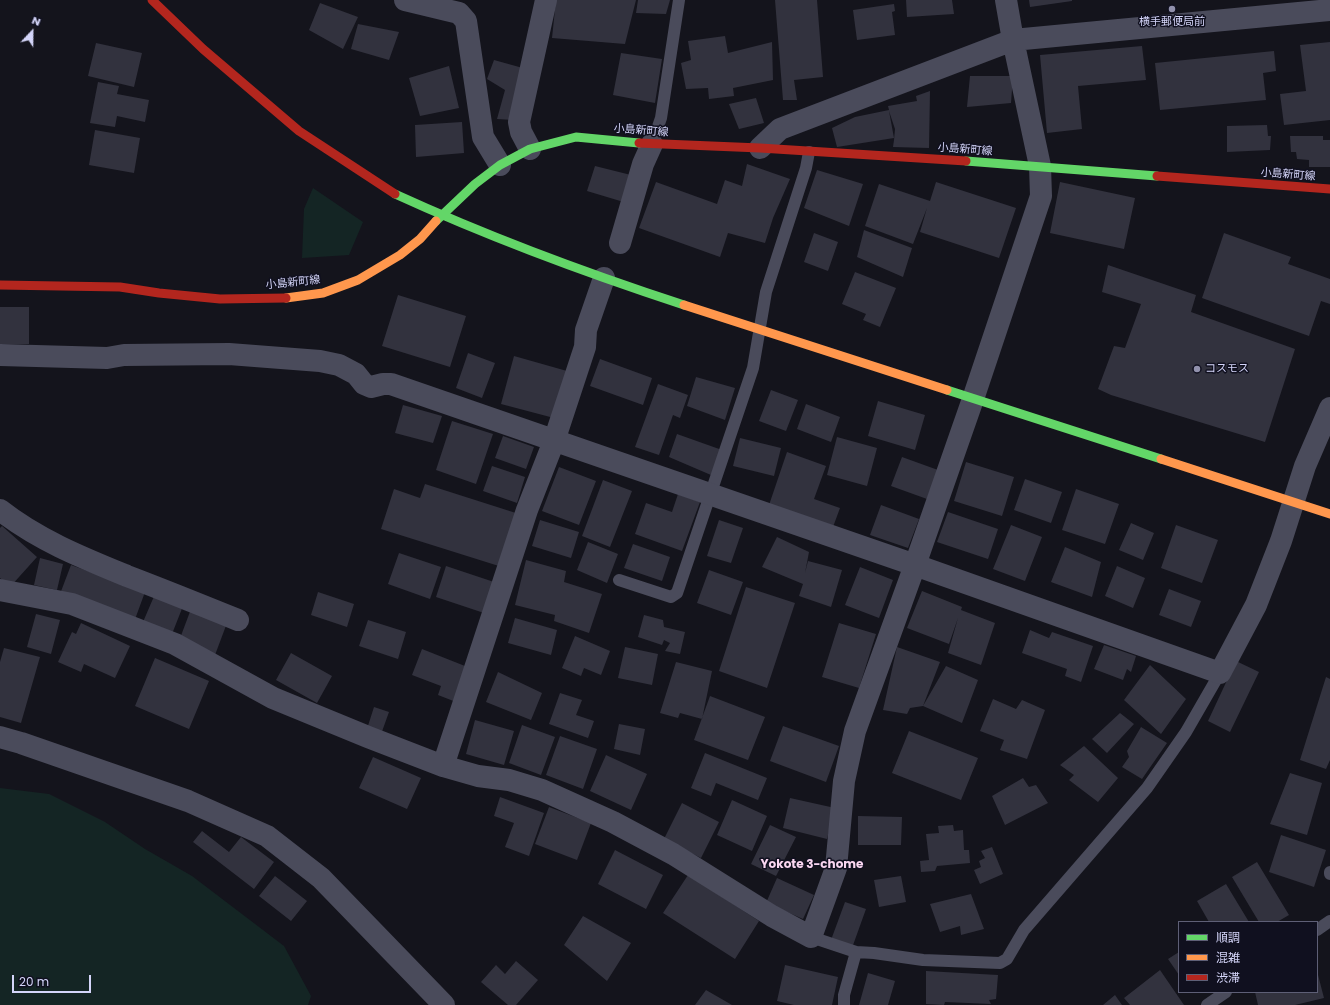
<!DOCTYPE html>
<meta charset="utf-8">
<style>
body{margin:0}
#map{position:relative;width:1330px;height:1005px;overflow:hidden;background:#14141c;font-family:Poppins,"Noto Sans JP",sans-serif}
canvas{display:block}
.legend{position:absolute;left:1178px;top:921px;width:140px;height:72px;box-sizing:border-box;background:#10101f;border:1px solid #5e5f76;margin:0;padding:5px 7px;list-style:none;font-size:12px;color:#d4d5f9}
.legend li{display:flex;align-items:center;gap:8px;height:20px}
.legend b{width:20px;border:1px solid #5e5f76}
.north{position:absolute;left:12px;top:12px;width:40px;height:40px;-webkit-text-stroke:3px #10101f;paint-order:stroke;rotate:22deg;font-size:11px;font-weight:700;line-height:16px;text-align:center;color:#d4d5f9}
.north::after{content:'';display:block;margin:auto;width:14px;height:18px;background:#d4d5f9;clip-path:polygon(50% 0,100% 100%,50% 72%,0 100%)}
.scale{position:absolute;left:12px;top:975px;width:79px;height:18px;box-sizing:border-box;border:2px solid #d4d5f9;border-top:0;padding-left:5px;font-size:12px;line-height:14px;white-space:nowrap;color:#d4d5f9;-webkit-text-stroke:3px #10101f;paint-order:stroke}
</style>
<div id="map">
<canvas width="1330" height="1005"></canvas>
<ul class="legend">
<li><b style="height:5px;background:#63d668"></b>順調</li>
<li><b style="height:5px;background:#ff974d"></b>混雑</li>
<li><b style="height:5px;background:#b3261e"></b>渋滞</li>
</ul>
<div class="north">N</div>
<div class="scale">20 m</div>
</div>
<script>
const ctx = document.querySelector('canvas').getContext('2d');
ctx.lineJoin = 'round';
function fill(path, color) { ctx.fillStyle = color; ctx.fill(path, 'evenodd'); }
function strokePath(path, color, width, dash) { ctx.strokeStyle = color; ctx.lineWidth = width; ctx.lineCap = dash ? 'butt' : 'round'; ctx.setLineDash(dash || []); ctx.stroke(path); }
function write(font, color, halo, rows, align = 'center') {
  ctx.font = font + ' Poppins,"Noto Sans JP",sans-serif'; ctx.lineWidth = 3; ctx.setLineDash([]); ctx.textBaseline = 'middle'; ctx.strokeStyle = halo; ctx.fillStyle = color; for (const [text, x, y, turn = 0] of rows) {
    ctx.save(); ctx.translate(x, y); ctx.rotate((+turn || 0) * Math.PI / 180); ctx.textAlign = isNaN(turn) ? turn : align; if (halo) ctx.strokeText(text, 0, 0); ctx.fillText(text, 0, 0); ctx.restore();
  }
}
fill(new Path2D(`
 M313 188 363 222 349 255 302 258 304 209Z
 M0 788 49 794 105 822 145 849 192 876 284 946 311 996 308 1005H0Z`), '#142524');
fill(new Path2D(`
 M556 0H636L625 44 552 38Z
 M638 0H670L666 14 636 13Z
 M775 0H817L823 77 794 80 797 100H783Z
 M906 0H952L954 14 907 17Z
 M1029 0H1072V1L1030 7Z
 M320 3 358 17 343 49 309 30Z
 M894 4 895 11 892 12 895 35 857 40 853 10Z
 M358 24 399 32 389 60 351 49Z
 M725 36 728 53 772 42 773 80 733 88 734 96 709 99 708 88 686 89 681 63 691 60 688 41Z
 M1330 42V120L1284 125 1280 94 1306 91 1300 45Z
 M96 43 142 53 134 87 88 76Z
 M1142 46 1146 80 1078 86 1082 129 1047 133 1040 55Z
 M1274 51 1276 71 1263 73 1266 100 1160 110 1155 63Z
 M621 53 662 59 655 103 613 95Z
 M494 60 530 70 514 120 497 119 505 90 487 79Z
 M449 66 459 108 420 116 409 78Z
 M970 76H1013L1011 103 967 107Z
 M98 82 119 86 117 94 149 100 145 122 117 116 115 127 90 123Z
 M930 91 929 148 893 147 894 140 895 129 889 111 894 138 837 147 832 128 855 117 889 110 888 106 917 101 916 96Z
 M756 98 764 123 739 129 729 104Z
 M462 122 464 153 416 157 415 125Z
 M1267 125 1268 136H1271L1270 150 1227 152V126Z
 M95 130 140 138 134 173 89 165Z
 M1290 136H1323V140H1330V167H1309V160L1297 159 1296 152H1291Z
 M747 164 790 179 773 218 765 243 728 233 720 257 639 228 656 182 717 204 725 180 742 186Z
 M595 166 635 176 627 203 587 191Z
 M817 170 863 184 849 226 804 208Z
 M936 182 1016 208 999 258 920 232 927 208 913 244 865 226 879 184 930 201Z
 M1060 182 1135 198 1124 249 1050 233Z
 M864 230 912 248 903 277 857 257Z
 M814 233 838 242 828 271 804 262Z
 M1224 233 1291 257 1288 264 1330 279V304L1321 301 1309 336 1202 298Z
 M1108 265 1196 295 1191 312 1295 349 1265 442 1111 395 1098 389 1114 346 1125 348 1141 304 1102 292Z
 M855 272 896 288 880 327 863 320 866 314 842 304Z
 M398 295 466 316 450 367 382 346Z
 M0 307H29V344H0Z
 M468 353 495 363 482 398 456 388Z
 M514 356 567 371 554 418 501 404Z
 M600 359 652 378 643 405 590 386Z
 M696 377 735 388 725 420 687 406Z
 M658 384 688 395 680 418 673 415 659 455 635 447Z
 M771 390 798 400 786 431 759 421Z
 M878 401 925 415 915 450 868 436Z
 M806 404 840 417 831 442 797 429Z
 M403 405 442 416 433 443 395 433Z
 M452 421 493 434 476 484 436 470Z
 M677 434 722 450 711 475 669 457Z
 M503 436 534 447 526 469 495 458Z
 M837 437 877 448 867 486 827 475Z
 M740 438 781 448 774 476 733 466Z
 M787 452 826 466 814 499 840 508 833 527 769 505Z
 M902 457 938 470 927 499 891 486Z
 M966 462 1014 477 1002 516 954 501Z
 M492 466 525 477 517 503 483 491Z
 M559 467 596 481 579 525 542 511Z
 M1025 479 1062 492 1051 523 1014 510Z
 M603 480 632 491 610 547 582 536Z
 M425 484 519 514 502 567 381 529 394 489 420 498Z
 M1076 489 1119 504 1105 544 1062 530Z
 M678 494 700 502 682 551 635 534 646 503 672 512Z
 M881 505 919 519 908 548 870 535Z
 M948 512 998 529 988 559 937 542Z
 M540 520 579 532 571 558 532 546Z
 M719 520 743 528 731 563 707 556Z
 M1131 523 1154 533 1143 560 1119 550Z
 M1011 525 1042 537 1025 581 993 569Z
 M1176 525 1218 540 1202 583 1161 568Z
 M2 526 37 557 10 587 0 578V528Z
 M777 537 809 552 805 573 808 561 842 570 831 607 799 596 803 584 762 567Z
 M588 542 618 554 607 583 577 570Z
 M633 544 670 557 662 581 624 568Z
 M1065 547 1101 562 1092 597 1051 582Z
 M399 553 441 567 430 599 388 584Z
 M40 558 63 564 57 590 34 585Z
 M526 560 566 571 564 582 602 594 589 633 554 621 555 615 515 605Z
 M71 565 145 592 134 622 60 594Z
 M446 566 494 582 484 613 436 597Z
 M1117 566 1145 578 1133 608 1105 596Z
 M860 567 893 580 879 618 845 605Z
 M709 570 743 582 731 615 697 603Z
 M746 587 795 603 767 688 719 671Z
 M1169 589 1201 601 1191 627 1159 615Z
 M922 591 962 607 961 610 995 623 981 665 948 653 958 618 949 644 907 628Z
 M318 592 354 604 347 627 311 615Z
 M155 594 183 606 172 634 143 622Z
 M191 609 227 623 215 655 179 641Z
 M36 614 60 620 51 654 27 647Z
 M644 615 663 620 664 627 685 632 680 654 665 651 670 643 664 640 662 645 638 637Z
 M515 618 557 630 551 655 508 643Z
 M368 620 406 632 398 659 359 646Z
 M81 623 130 646 115 678 84 664 81 672 58 662 72 632 76 634Z
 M839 623 876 634 859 688 822 677Z
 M1030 630 1049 638 1052 632 1093 646 1081 682 1065 676 1067 669 1022 653Z
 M575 636 610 651 601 675 584 668 581 676 562 668Z
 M1104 645 1136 656 1131 672 1127 669 1123 680 1094 669Z
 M625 647 658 654 652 685 618 678Z
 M897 647 940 662 923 706 946 666 978 680 962 723 923 706 910 708 907 714 883 710Z
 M4 648 40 657 21 723 0 717V662Z
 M422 649 470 668 456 702 438 695 441 686 412 675Z
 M291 653 332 676 317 703 276 680Z
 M155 658 209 681 189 729 135 706Z
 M1236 661 1259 672 1230 732 1208 721Z
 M676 662 712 671 702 719 680 713 678 718 660 713Z
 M1150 665 1186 699 1161 734 1124 700Z
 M498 672 542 693 531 720 486 702Z
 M1326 677 1330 679V760L1326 769 1300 760Z
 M560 693 582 700 576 715 594 721 588 738 549 724Z
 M710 696 765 717 748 760 694 740Z
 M993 699 1016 709 1022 700 1045 710 1027 759 1000 750 1004 740 980 731Z
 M374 707 389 712 380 737 366 732Z
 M1120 713 1134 724 1107 753 1092 739Z
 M475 720 514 731 504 765 466 754Z
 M619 724 645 729 640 755 614 749Z
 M522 725 555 737 541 775 509 763Z
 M783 726 839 746 826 782 770 761Z
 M1141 727 1167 743 1142 779 1122 767 1129 757 1127 751Z
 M909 731 978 758 961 800 892 773Z
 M560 736 597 749 583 789 546 775Z
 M1084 746 1118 778 1098 802 1069 780 1074 775 1060 765Z
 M705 753 767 778 758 800 716 783 711 796 691 788Z
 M606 755 647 774 631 810 590 791Z
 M373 757 421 778 407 809 359 788Z
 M1290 773 1322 783 1307 835 1270 824Z
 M1023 778 1029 787 1036 785 1048 803 1005 825 992 796Z
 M500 797 544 813 529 856 505 847 514 823 494 816Z
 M790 798 835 808 827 839 783 828Z
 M732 800 767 816 752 851 717 835Z
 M682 803 719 822 701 858 664 839Z
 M549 807 591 823 577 860 535 844Z
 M858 816 902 817 901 845H858Z
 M770 825 796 837 776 876 751 864Z
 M953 825 954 831 963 830 964 850H969L970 863 937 866 935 871 921 872 920 861 929 860 926 834 939 833 938 826Z
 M202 831 229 852 241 837 274 862 254 889 193 842Z
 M1281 835 1326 850 1314 887 1269 872Z
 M992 847 1003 874 980 884 974 870 981 867 979 861 985 858 981 851Z
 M615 850 663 875 646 909 598 884Z
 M1257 862 1289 915 1277 922H1259L1232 877Z
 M688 875 759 921 735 959 663 913Z
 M275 876 307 901 291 921 259 896Z
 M901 876 906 902 879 907 874 880Z
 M777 878 814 895 803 919 766 903Z
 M1226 884 1249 922H1209L1197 901Z
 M971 894 984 929 961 935 960 926 940 932 930 904Z
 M845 902 866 909 852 948 831 940Z
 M583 916 631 943 607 981 564 945Z
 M1179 952V975L1168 959Z
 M516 961 538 980 516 1005H508L481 982 496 965 505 974Z
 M785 965 838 977 832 1005H794L777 1001Z
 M1160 970 1184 1005H1130L1124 998Z
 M926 971 998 975 996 999 989 1000 991 1004 945 1002 944 1005 926 1004Z
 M1317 971 1324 998 1295 1005H1258L1255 992H1317Z
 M868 973 895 981 888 1005H859Z
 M706 990 732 1005H695Z
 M1115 995 1122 1005H1103Z`), '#32323e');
strokePath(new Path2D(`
 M652 144 661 118 679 0
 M619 580 671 597 677 593 753 368 766 292 806 168 809 152
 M1330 872V874
 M1317 930 1330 921
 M811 937 856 952 874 953 923 960 1000 963 1007 959 1024 930 1147 788 1186 732 1220 673
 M844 1005V995L856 952
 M1207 1005 1226 992`), '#4a4b5b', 12);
strokePath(new Path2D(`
 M405 0 459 13 466 21 483 137 500 165
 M760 148 780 129 1013 40 1330 10
 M530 149 521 132 519 122 546 0
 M620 243 643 164 652 144
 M0 355 107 358 124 355 229 354 320 361 339 365 356 374 364 384 371 387 383 384H391L915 565 1220 673 1256 605 1281 541 1305 466 1330 408
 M0 510C38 540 83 558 127 576 164 590 201 605 238 620
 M0 590 72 604 175 644 273 698 368 737 443 766 478 776 509 780 542 790 613 822 673 854 772 916 811 937 836 868 844 781 855 731 915 565 973 399 1041 196 1040 166 1013 40 1006 0
 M0 737 21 743 188 801 267 836 321 878 444 1005
 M443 766 527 510 554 441 585 347 586 330 604 278`), '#4a4b5b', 22);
strokePath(new Path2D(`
 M966 161 1157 176
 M395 194C489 237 586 273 684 305
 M436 221 475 184 500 165 530 149 576 137 639 143
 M947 390 1161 459`), '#63d668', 9);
strokePath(new Path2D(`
 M286 298 323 293 358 280 400 255 420 239 436 221
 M684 305 947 390
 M1161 459 1330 514`), '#ff974d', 9);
strokePath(new Path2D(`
 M152 0 203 49 299 131 395 194
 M639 143 760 148 966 161
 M1157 176 1330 189
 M0 285 120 287 159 293 220 299 286 298`), '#b3261e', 9);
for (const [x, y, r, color] of [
 [1172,9,4,"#9191ac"],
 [1197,369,4,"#9191ac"]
]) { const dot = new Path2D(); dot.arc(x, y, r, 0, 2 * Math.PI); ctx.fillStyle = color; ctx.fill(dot); strokePath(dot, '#10101f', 1.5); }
write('11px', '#d4d5f9', '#10101f', [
 ["横手郵便局前",1172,22],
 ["コスモス",1205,369,"left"]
]);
write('11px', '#d4d5f9', '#10101f', [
 ["小島新町線",641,131,4],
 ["小島新町線",965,150,4],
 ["小島新町線",1288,175,4],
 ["小島新町線",293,283,-6]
]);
write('bold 12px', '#f9d6f1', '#10101f', [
 ["Yokote 3-chome",812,865]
]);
</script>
